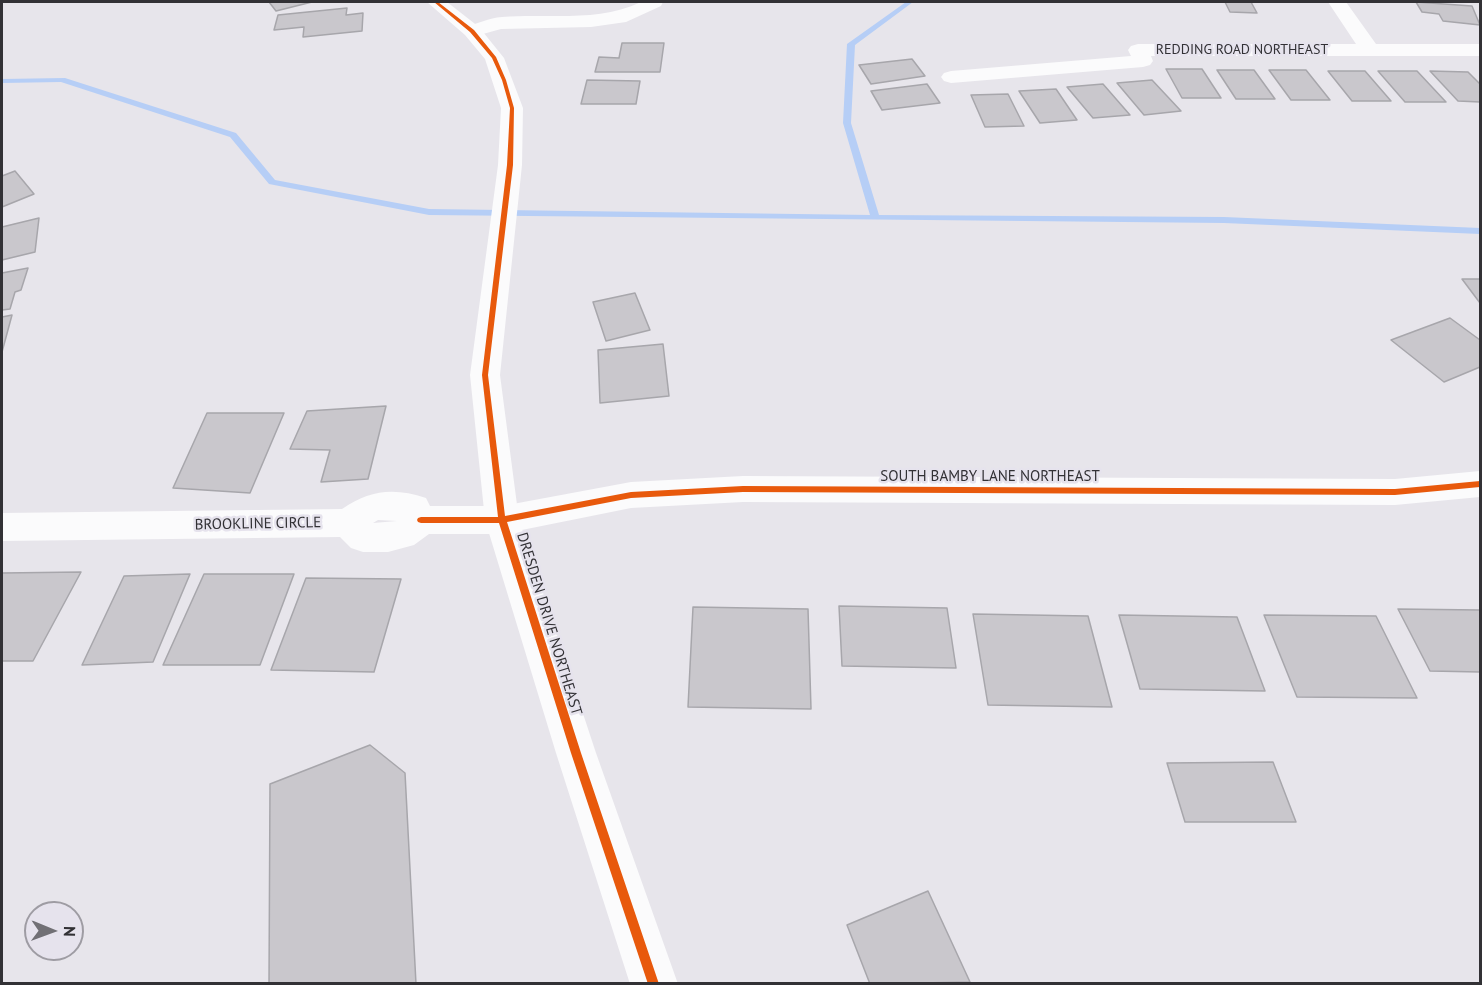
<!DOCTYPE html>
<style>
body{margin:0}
#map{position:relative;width:1482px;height:985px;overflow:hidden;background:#e7e5eb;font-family:"PT Sans",sans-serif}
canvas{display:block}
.frame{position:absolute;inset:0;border:3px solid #323135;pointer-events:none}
.north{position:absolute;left:24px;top:901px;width:60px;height:60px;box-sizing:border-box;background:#e6e3ed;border:2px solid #9e9ca3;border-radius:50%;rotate:91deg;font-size:16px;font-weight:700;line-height:24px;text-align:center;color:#323135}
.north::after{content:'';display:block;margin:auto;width:21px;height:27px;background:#717075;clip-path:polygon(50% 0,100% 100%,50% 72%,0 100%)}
</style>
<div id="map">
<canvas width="1482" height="985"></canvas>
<div class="frame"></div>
<div class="north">N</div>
</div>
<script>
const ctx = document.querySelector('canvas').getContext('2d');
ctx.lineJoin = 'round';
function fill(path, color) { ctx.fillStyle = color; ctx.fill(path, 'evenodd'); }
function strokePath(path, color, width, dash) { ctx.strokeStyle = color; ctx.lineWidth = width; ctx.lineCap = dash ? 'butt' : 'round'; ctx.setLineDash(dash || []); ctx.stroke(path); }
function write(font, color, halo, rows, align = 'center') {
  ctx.font = font + ' "PT Sans",sans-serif'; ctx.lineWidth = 5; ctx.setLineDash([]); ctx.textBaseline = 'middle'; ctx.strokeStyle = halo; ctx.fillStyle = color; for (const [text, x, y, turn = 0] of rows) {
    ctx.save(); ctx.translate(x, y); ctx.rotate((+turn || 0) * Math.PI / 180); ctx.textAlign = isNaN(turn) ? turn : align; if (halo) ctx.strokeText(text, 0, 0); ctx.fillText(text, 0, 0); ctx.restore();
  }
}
fill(new Path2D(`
 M906 2H913L855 45 851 123 879 215 1224 217 1480 228V234L1224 223 429 215 269 184 230 137 61 82 2 83V79L65 78 236 133 275 180 429 209 870 215 843 123 847 44Z`), '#b6cef6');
const building = new Path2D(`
 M269 2H312L276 11Z
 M1225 2H1251L1257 13 1230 12Z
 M1416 2 1472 6 1480 25 1443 21 1439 14 1422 12Z
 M347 8 346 15 363 13 362 31 303 37 304 27 274 30 278 15Z
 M622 43H664L660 72H595L599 57 619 58Z
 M912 59 925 76 871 84 859 65Z
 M1166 69H1202L1221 98H1182Z
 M1217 70H1254L1275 99H1236Z
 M1269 70H1306L1330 100H1291Z
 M1328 71H1365L1391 101H1352Z
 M1378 71H1417L1446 102H1405Z
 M1430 71 1468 72 1480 84V102L1458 101Z
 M587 80 640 81 636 104H581Z
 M1152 80 1181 111 1144 115 1117 83Z
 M927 84 940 103 882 110 871 91Z
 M1103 84 1130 115 1093 118 1067 87Z
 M1056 89 1077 120 1040 123 1019 91Z
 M1008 94 1024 126 985 127 971 95Z
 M15 171 34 194 2 207V176Z
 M39 218 35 252 2 260V227Z
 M28 268 21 290 15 292 10 309 2 310V273Z
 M1462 279H1480V303Z
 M635 293 650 330 606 341 593 302Z
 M12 315 2 352V317Z
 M1450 318 1480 340V367L1444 382 1391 340Z
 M663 344 669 396 600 403 598 350Z
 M386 406 368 479 321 482 330 450 290 449 307 411Z
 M207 413H284L250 493 173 488Z
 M81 572 33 661H2V573Z
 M190 574 153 662 82 665 124 576Z
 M204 574H294L260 665H163Z
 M306 578 401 579 374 672 271 670Z
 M839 606 947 608 956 668 842 666Z
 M693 607 808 609 811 709 688 707Z
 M1398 609 1480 610V672L1430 671Z
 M973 614 1088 616 1112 707 988 705Z
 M1119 615 1237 617 1265 691 1140 689Z
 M1264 615 1376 616 1417 698 1297 697Z
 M370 745 405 773 416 984H269L270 784Z
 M1273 762 1296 822H1185L1167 763Z
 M928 891 970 982 870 984 847 925Z`);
fill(building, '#c9c7cc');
strokePath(building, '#a7a6ab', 1.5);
fill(new Path2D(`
 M641 2H663L661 6 626 22 591 27 501 29 472 37 462 31 465 27C477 24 489 18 502 17 549 13 597 23 641 2Z
 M1328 2H1346L1376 44H1480V56H1151L1153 61 1150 65 1143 67 951 83 944 81 941 77 944 73 951 71 1131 56 1128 50 1131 46 1138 44H1356Z
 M1480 471V497L1395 505 743 502 631 508 502 534H429L414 545 388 552H363L351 548 340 537 2 541V513L342 509C369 490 394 487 426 498L430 506H502L631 482 743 476 1395 479ZM378 520 397 521 373 523Z`), '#fbfbfc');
fill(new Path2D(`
 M427 2H447L479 27 504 58 523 108 522 165 500 375 519 520 596 753 678 984H630L556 753 485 520 470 375 498 165 501 108 485 59 465 35Z`), '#fbfbfc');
fill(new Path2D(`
 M434 2H438L474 30 496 57 506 80 514 108 513 165 488 375 505 516 631 492 743 486 1395 489 1480 481V487L1395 495 743 492 631 498 507 522 581 753 659 984H648L571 753 499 523H421L418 522 417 520 418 518 421 517H498L482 375 507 165 510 108 502 80 492 58 470 32Z`), '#e8590c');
write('14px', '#323135', '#e6e3ed', [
 ["REDDING ROAD NORTHEAST",1242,50]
]);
write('15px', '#323135', '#e6e3ed', [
 ["SOUTH BAMBY LANE NORTHEAST",990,477],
 ["BROOKLINE CIRCLE",258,524,-1],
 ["DRESDEN DRIVE NORTHEAST",549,624,73]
]);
</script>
